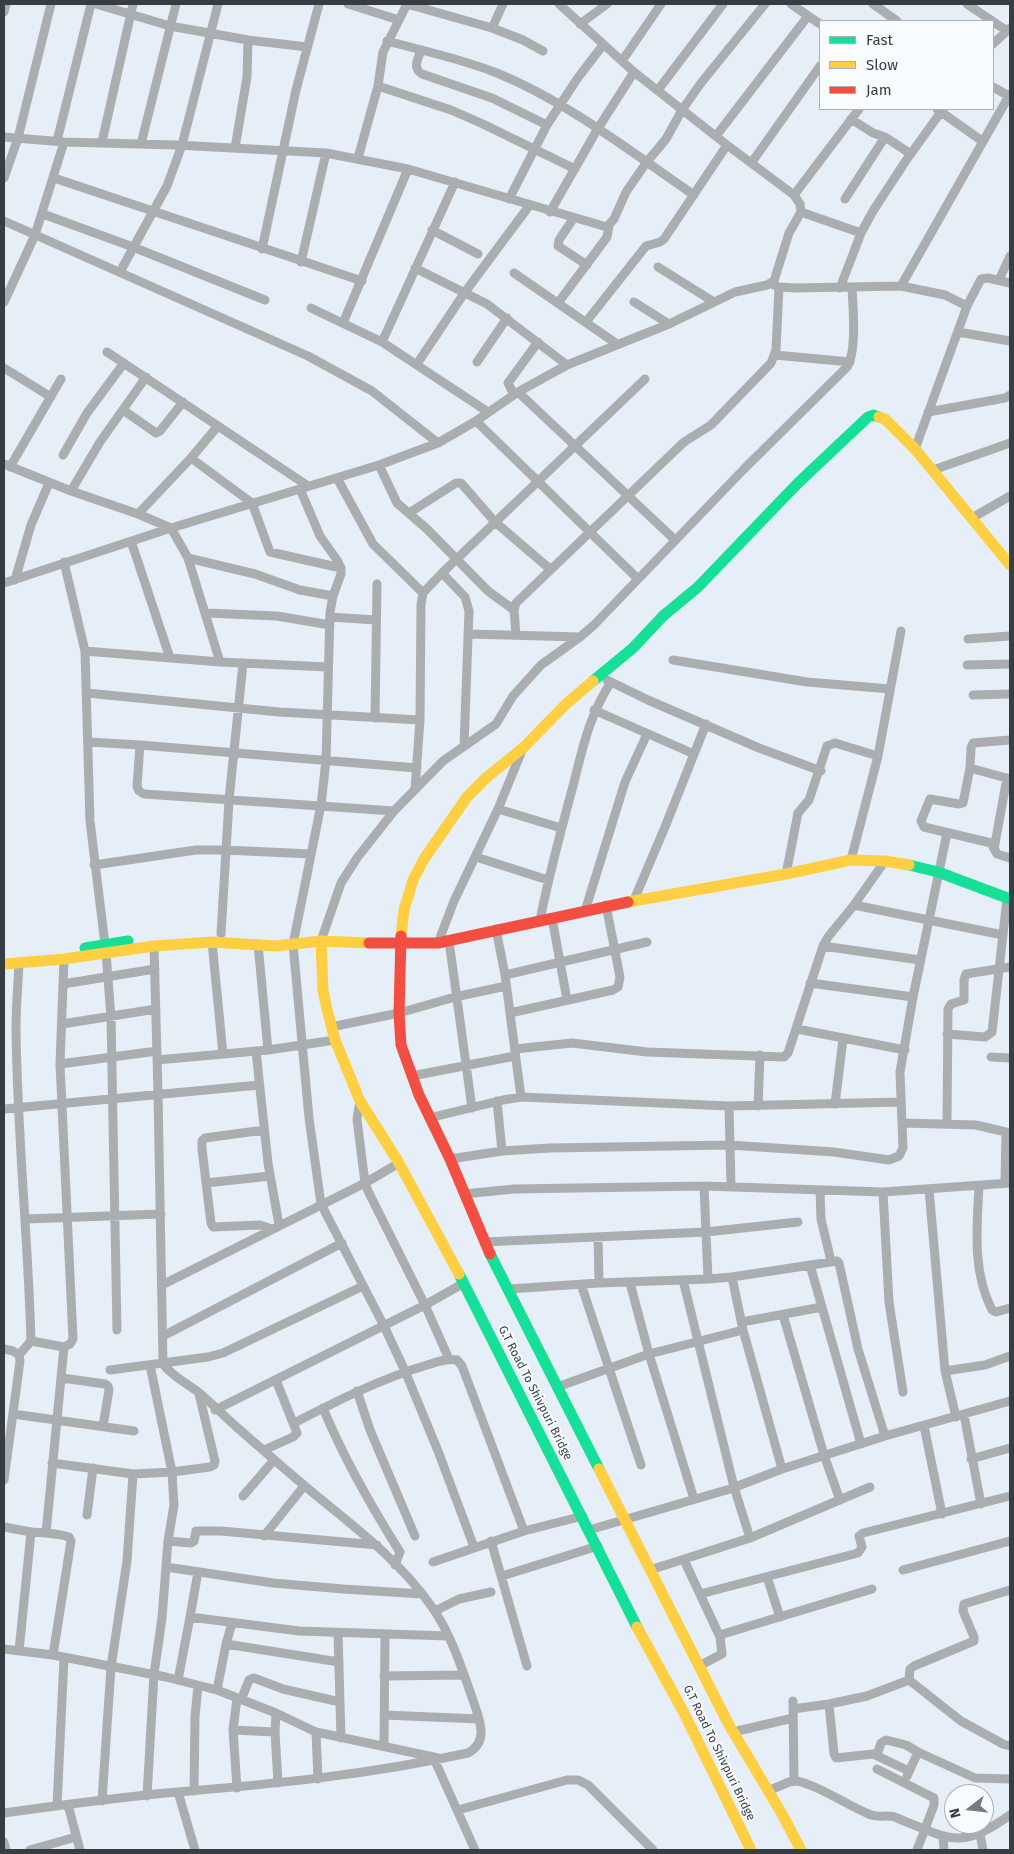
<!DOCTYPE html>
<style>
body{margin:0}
#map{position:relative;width:1014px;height:1854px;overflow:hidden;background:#e6eff7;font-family:"Fira Sans",sans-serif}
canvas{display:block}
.frame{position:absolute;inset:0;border:5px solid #373e43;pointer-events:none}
.legend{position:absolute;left:819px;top:20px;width:175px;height:90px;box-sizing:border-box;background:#f8fcfe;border:1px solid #abb0b3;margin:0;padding:6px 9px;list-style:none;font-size:15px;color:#373e43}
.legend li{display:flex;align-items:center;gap:10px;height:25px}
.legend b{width:25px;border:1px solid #abb0b3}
.north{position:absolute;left:944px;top:1784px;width:50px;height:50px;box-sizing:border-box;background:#f8fcfe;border:1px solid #abb0b3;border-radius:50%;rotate:254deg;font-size:14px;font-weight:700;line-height:20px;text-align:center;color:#373e43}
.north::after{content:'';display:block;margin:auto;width:18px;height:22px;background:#747c82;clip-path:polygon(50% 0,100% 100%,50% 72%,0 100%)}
</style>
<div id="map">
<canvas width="1014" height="1854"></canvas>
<div class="frame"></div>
<ul class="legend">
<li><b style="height:6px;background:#16e098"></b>Fast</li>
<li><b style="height:6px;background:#ffcf43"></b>Slow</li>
<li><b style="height:6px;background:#f24e42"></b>Jam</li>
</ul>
<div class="north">N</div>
</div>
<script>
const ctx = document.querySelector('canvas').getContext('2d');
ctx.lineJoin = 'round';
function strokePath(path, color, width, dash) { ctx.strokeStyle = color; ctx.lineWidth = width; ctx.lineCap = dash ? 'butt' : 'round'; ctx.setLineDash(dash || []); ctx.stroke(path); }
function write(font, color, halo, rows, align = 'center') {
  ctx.font = font + ' "Fira Sans",sans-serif'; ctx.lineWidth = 4; ctx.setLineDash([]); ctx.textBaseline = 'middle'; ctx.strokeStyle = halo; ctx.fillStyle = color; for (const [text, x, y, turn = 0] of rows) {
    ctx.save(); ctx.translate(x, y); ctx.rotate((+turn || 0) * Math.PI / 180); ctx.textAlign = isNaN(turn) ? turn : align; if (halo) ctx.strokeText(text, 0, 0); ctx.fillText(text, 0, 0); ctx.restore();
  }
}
strokePath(new Path2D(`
 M96 4 170 26 248 40 307 47
 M348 4 399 20
 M407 4 492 28 503 4
 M791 4 820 24
 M873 4 897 21
 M967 4 1007 31
 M4 12 6 4
 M580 24 607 4
 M492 28 523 40 543 51
 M387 41C424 51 462 59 497 73 568 102 631 152 694 195
 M993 44 1010 28
 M421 50C418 59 412 68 422 74L492 98 547 125
 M622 61 661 4
 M378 86 451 110 483 124 575 169
 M993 87 1009 96
 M658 90 723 4
 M937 109 982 141
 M851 119 873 133 885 137 911 154
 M716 136 808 16
 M4 137 64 142 176 145 326 153 408 169 607 227 614 219 626 192 646 163 666 139 682 110 701 83 765 4
 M57 141 91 4
 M102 142 133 4
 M141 144 176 4
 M235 148 247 77 248 40
 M358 158 378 86 383 52 407 4
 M752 162 820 66
 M4 178 18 138 51 4
 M54 178 362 281
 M794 195 859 109
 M509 199 547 125 577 79 603 45
 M845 199 885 137
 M550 212 597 130 634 72
 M801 212 861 233
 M43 214 133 247 265 300
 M573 219 559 240 558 246 587 265
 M4 221 308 356 372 391 438 443
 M432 230 478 254
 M262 249 296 90 319 4
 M301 262 326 153
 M658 267 714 302
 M415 268 487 304 567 365
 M120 272 167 186 182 145 218 4
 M514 273 617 344
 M999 280 1010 256
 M774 285 779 287 796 288 901 286 945 295 967 306
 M901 286 1010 94
 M840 288 861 233 873 211 905 162 943 109
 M4 302 35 235 64 142
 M634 302 669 324
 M558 303 607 237 609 226
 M311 308 382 342 488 412
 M586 322 646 246 660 242 664 239 727 145
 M343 323 408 169
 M958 332 1010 341
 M382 342 455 182
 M107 352 308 486
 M775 355 850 362
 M477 362 507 318
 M417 364 465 292 529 206
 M4 368 51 397
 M518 392 675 540
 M514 395 508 383 538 342
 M123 410 156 433 160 431 183 402
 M928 412 1005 398 1010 395
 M476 421 637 578
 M915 449 967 306 981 279 988 278 1010 283
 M63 455 87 413 124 363
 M191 458 252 503 270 552 341 568
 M4 464 71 491 138 514 171 528 188 558 220 662
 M379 465 397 503 427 529 488 591 514 610
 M10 467 61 379
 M933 470 1010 443
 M337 478 373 544 423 593
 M300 489 320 536 337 560 341 568V574L333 596 330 612 326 760 321 805 293 944 309 1118 321 1204 384 1326 405 1371 438 1451 474 1547
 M71 491 100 442 146 377
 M409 513 456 483H461L495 522 550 569
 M138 514 191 458 217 427
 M972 518 1010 496
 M131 541 170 658
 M188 558 255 574 300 590 333 596
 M64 562 85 651 90 821 106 953 111 1017 117 1330
 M442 573 465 597 469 611 464 746
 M15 580 31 525 49 483
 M4 583 171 528 379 465 438 443 476 421 518 392 567 365 669 324 735 292 767 285 774 281 789 233 801 212 800 204 794 195 727 145 634 72 559 4
 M206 613 277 616 330 625
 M330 617 376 620
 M469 634 580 637
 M516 635 514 610 516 603 684 442 711 425 771 363 776 350 779 287
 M968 639 1010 636
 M85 651 220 662 328 667
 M673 660 807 682 890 689
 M967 665 1010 664
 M607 680 648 700 759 748 821 771
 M87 693 279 712 420 720
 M973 695 1010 694
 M594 710 694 754
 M375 718 377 584
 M1010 740 973 743 971 748 970 768 963 803 959 804 930 799 921 821 924 827 991 843 997 854 1010 858
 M88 742 140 745 417 768
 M140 745 137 786 139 791 144 794 394 811
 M970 768 1010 779
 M415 789 420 720 421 605 423 593 442 573 645 379
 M498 809 561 828
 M994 849 1007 778
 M476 857 548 880
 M851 860 878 756 901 631
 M94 865 196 850H225L311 854
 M786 874 798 813 809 800 827 746 835 743 878 756
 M634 900 665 827 706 724
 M854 905 1003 935
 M585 911 625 782 647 734
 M552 918 567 1000
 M540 920C549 875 561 830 573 786 583 747 589 716 611 682
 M496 929 505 975 521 1097
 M221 934 229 800 243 663
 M321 941 341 883 357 858 394 811 443 761 496 724 513 696 541 665 580 637 594 625 743 470 847 367C857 351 853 308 852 288
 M449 941 472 1108
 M212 942 223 1054
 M438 943 454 901 498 809 523 748
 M258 944 268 1050
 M823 946 920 960
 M505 975 647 942
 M810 983 913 997
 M63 984 155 969
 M510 1013 613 990 618 987 620 977 606 905
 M62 1024 156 1009
 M331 1027 399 1013 455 997 506 986
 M797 1029 905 1050
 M947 1034 985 1037 992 1032 1007 899
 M515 1049 572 1043 647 1052 784 1057 788 1053 823 946 828 937 854 905 885 861
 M256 1051 268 1163 279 1225
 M991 1057 1010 1058
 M157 1060 268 1050 335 1040
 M60 1064 157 1051
 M412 1076 515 1056
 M360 1101 357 1119 365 1183 368 1191 425 1305 449 1359
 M497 1101 502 1151
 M835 1104 843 1039
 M729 1106 731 1186
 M758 1106 760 1055
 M4 1109 259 1085
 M429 1118 503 1100 521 1097 729 1106 901 1102
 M903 1123 976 1125 1010 1133
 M947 1124 948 1009 951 1004 964 1000V980L966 974 1010 967
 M264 1130 205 1138 202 1141V1149L211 1223 213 1227 260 1225 272 1229
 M450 1159 502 1151 550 1148 729 1145 834 1152 889 1160 899 1156 903 1148 900 1072 913 997 947 833
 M206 1183 270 1176
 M1005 1183 1006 1133
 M979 1185C977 1227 972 1271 992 1310L996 1312 1010 1308
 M704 1186 708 1279
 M929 1189 945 1371 956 1417
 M820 1190 821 1219 831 1261
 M883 1192 889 1302 903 1392
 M464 1194 514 1189 704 1186 883 1192 1010 1183
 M26 1219 161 1214
 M598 1237 599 1283
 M484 1242 706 1232 798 1222
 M810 1265 861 1444
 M732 1277 743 1330 782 1469
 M683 1280 734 1487 750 1538
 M630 1283 649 1354 694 1499
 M581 1284 641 1465
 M162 1285 365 1183 399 1163
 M509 1289 599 1283 708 1279 732 1277 837 1261 839 1263 858 1349 885 1436
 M783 1315 824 1455 840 1500
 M742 1322 822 1307
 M163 1336 342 1243
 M31 1341 64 1347 70 1344 73 1339 60 1064 64 959
 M4 1349 13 1351 19 1355 20 1361 4 1480
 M19 1355 31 1341C28 1236 17 1132 16 1028 16 1006 18 985 19 963
 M110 1370 208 1357 223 1353 363 1286
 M945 1371 985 1365 1010 1356
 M62 1378 105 1384 108 1386 109 1390 103 1426
 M557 1387 649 1354 743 1330
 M357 1391 370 1430 415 1536
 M323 1408C344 1459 371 1506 400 1552L395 1565
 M215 1410 425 1305 464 1283
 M13 1414 134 1431
 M964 1415 981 1504
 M294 1423C337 1401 380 1379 427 1365 437 1362 447 1358 457 1360L462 1366 524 1531
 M924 1426 942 1514
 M264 1450 293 1437 297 1433 276 1380
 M971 1459 1010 1448
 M52 1463 133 1474
 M243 1496 274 1460
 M87 1515 93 1468
 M4 1527 31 1532
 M589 1530 730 1489 782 1469 885 1436 1010 1401
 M46 1533 64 1347
 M264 1536 304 1486
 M168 1541 191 1543 194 1541 196 1531H221L377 1545
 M491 1541 527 1666
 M684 1560 720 1637
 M433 1562 524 1531 583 1516
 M166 1567 273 1583 343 1589 422 1594
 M650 1570 750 1538 870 1487
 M903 1570 1010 1541
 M502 1576 598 1546
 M767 1577 780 1617
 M700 1594 858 1553 862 1547 859 1536 863 1533 1010 1496
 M435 1611 459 1599 491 1592
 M190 1617 198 1572
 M338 1633 341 1738
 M226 1644 339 1662
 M4 1649 53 1655 166 1677 217 1690 276 1713 316 1732 438 1758
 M19 1651 31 1532C44 1533 57 1533 69 1537L71 1541 53 1655
 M699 1666 722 1654 720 1637 723 1634 872 1589
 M384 1676 464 1675
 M178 1680 190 1617 299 1631 448 1636
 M909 1680 910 1669 914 1666 974 1641V1637L963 1611 964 1604 1010 1590
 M217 1690 226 1644 232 1623
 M237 1698 233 1730 237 1788
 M241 1700 249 1680 254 1678 283 1689 340 1702
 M793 1701 794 1781
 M829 1704 834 1754 836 1758 873 1754 909 1771
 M793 1709 829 1704 867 1696 909 1680 961 1721 1003 1744 1010 1746
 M276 1713 275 1732 278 1783
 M384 1715 479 1719
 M233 1730 275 1732
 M316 1732 318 1779
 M733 1732 793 1718
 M384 1746 385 1635
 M877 1755 881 1743 886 1740 906 1745 918 1752 975 1778 1010 1779
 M435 1761 475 1850
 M877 1769 934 1798V1805L917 1850
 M907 1776 918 1752
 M194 1791 195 1716 198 1686
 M768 1791 789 1782 798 1781C824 1788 846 1805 871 1815 880 1818 889 1814 897 1818 950 1839 959 1851 1010 1815
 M178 1792 195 1850
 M147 1796 154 1674 162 1618 168 1541 174 1505 172 1472 150 1365
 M102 1801 111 1667 127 1561 133 1474 172 1472 210 1467 214 1465 215 1461 199 1394
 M68 1805 80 1850
 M57 1806 64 1658
 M458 1810 567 1780H578L588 1785 653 1850
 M4 1813C62 1805 119 1797 178 1792 275 1784 372 1774 468 1753 490 1741 479 1719 473 1700 462 1669 451 1634 432 1607 400 1561 355 1527 312 1492 288 1472 264 1451 240 1430 226 1418 213 1404 198 1392 186 1383 172 1376 163 1364L158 1093 154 946
 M980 1834 983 1850
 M943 1837 944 1850
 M4 1842 6 1850
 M30 1850 76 1837`), '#aaaeb0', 9);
strokePath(new Path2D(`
 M593 681 633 648 663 616 698 587 798 483 868 417 873 415 879 417
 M909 865 938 872 1010 899
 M85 948 128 941
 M490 1254 599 1469
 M459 1274 637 1627`), '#16e098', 11);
strokePath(new Path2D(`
 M879 417 885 419 915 449 1010 565
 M628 902 786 874 851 860 885 861 909 865
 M401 936 404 910 413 880 424 859 467 797 486 778 524 747 566 704 593 681
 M321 941 323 991 327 1009 335 1040 360 1101 399 1163 459 1274
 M4 964 64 959 154 946 212 942 275 946 321 941 369 943
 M599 1469 729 1725 782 1814 801 1850
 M637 1627 684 1713 751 1850`), '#ffcf43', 11);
strokePath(new Path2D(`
 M401 936 399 1013 401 1045 419 1095 450 1159 490 1254
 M369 943H438L628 902`), '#f24e42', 11);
write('12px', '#373e43', '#f8fcfe', [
 ["G.T Road To Shivpuri Bridge",535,1393,63],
 ["G.T Road To Shivpuri Bridge",719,1753,64]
]);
</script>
